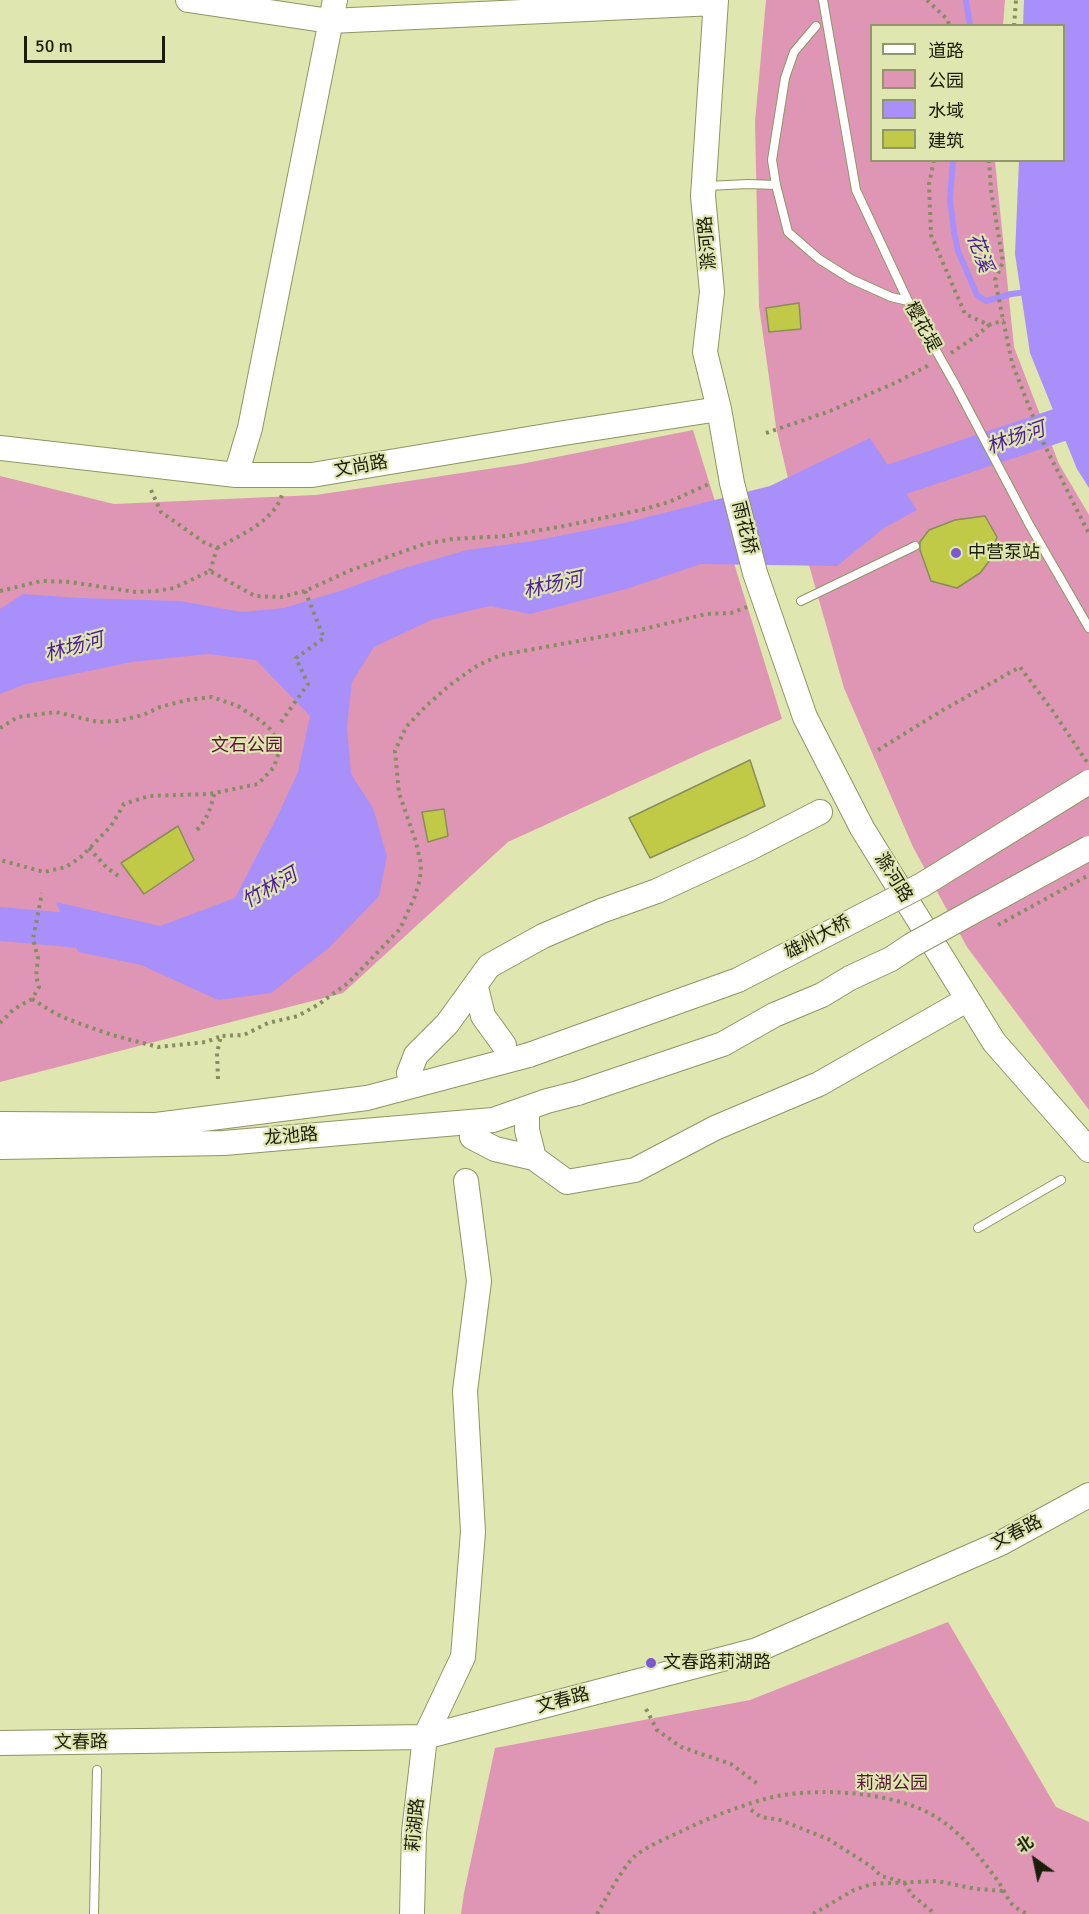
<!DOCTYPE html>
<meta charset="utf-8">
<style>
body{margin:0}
#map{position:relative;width:1089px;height:1914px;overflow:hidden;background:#dfe6b0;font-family:Signika,"Noto Sans SC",sans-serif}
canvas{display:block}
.legend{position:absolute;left:870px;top:24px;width:195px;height:138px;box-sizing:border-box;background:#dfe6b0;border:2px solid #91966d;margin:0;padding:8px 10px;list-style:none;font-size:18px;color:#1b1d08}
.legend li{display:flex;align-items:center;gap:12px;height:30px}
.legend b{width:30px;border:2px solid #91966d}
.north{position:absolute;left:1005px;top:1830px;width:60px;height:60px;-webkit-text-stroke:4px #dfe6b0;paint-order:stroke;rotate:327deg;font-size:16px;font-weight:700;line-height:24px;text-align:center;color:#1b1d08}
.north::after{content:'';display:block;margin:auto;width:21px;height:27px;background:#1b1d08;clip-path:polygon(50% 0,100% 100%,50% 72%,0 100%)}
.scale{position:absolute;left:24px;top:36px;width:141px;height:27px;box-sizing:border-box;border:3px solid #1b1d08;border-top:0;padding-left:8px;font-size:18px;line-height:21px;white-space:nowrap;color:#1b1d08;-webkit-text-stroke:4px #dfe6b0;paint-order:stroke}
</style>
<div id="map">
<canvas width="1089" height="1914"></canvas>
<ul class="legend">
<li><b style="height:8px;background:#fff"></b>道路</li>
<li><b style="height:16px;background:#df96b4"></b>公园</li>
<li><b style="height:16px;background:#a98ffa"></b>水域</li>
<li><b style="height:16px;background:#c0ca46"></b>建筑</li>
</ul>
<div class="north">北</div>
<div class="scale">50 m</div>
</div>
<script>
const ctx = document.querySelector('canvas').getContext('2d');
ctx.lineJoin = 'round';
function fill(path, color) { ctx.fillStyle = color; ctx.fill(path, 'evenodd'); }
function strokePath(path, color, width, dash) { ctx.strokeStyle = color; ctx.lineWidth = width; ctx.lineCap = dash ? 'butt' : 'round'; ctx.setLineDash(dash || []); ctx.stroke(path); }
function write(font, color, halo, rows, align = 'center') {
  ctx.font = font + ' Signika,"Noto Sans SC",sans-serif'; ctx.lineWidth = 4.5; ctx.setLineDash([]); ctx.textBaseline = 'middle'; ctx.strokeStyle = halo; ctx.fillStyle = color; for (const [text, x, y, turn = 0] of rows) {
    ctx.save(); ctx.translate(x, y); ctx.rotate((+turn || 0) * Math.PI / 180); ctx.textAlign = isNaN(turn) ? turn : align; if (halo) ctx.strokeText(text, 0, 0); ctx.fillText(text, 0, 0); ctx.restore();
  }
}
fill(new Path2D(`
 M766 0H1005L1003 25 872 26V160L995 161 1014 347 1059 464 1089 515V1110L967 947 913 847 844 688 805 551 776 427 759 306 755 122Z
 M693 430 782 719 704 752 508 842 343 993 0 1082V476L114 504 316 495 521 464Z
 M948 1622 1056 1807 1089 1822V1914H461L464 1893 495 1748 750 1700Z`), '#df96b4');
fill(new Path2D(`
 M1024 0H1089V488L1077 469 1030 353 1015 254 1019 161 1064 160V26L1023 25Z
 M870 438 917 510 884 528 837 566 701 564 626 589 530 614 490 606 431 620 374 647 352 682 347 726 351 774 373 808 387 856 379 896 330 947 271 993 218 1000 141 965 78 952 56 902 160 926 235 898 278 815 298 772 310 716 256 660 208 654 132 662 26 684 0 694V609L23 594 80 598 180 601 242 612 284 608 343 590 401 569 467 550 533 541 624 523 770 486Z`), '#a98ffa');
strokePath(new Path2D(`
 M966 0 970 26
 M953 160 950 199 954 232 958 251 977 295 986 301 1011 294 1027 292`), '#a98ffa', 6);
strokePath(new Path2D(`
 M853 494 1089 415
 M0 924 114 934`), '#a98ffa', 34);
const building = new Path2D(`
 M799 303 801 329 769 332 766 308Z
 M985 516 997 537 990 560 980 573 957 588 931 581 920 550V542L929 530 955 520Z
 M750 760 765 806 650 858 629 818Z
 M444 809 448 836 428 842 422 812Z
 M178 826 194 860 144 894 121 863Z`);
fill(building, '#c0ca46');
strokePath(building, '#888d5b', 1.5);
const lane = new Path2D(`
 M823 0 856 190 908 301 956 386 1029 524 1089 628
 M776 185 772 160 785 78 794 52 816 26
 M707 186 748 184 776 185 788 232 819 259 851 279 891 297 908 301
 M801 601 915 546
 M978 1228 1061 1180
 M94 1914 97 1770`);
const secondary = new Path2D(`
 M188 0 330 21 715 3
 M716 0 703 196 712 292 705 352 719 409 732 483 755 573 805 717 862 828 994 1042 1089 1150
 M0 448 236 475H312L564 433 719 409
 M236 475 250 428 335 0
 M476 987 483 1016 504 1045
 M409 1073 416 1055 447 1024 489 966 543 936 601 911 657 891 750 848 820 812
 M527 1114V1130L534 1158
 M0 1124 156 1125 367 1098 529 1055
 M472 1137 495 1149 534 1158 567 1182 635 1170 715 1128 819 1084 956 1006
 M0 1147 224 1143 493 1120 547 1101 578 1093
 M0 1743 425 1737 757 1650 1001 1543 1089 1495
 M412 1914 414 1832 425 1737 463 1657 473 1532 465 1391 479 1281 466 1181`);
strokePath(lane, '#909562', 10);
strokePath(secondary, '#909562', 26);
strokePath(new Path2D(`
 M927 0 948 20 949 26
 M1014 26 1016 0
 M934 160 929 184 931 235 965 314 989 325 1004 320
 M989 160 991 190 1003 262 995 280 1012 363 1043 442 1089 534
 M951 353 975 337 989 325
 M766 433 830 411 897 382 931 364
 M151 490 161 512 205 543 217 548 210 571
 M217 548C239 536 274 521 282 495
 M0 591 41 581 70 582 136 592 156 591 174 588 210 571 255 596 281 597 305 591 349 571 424 544 453 539 505 536 564 526 645 509 669 502 711 483
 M281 722 308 684 296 658 324 638 305 591
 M0 728 18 717 56 712 98 722 118 721 143 715 160 707 187 700 212 697 238 706 261 721 270 729 278 741 279 752 274 767 258 784 209 794 149 796 124 804 111 826 81 857 66 867 44 872 0 860
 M878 750 943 710 1020 667 1052 710 1087 762
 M197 830C208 818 211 807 215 791
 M89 848 107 868 120 877
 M998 925 1089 875
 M32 999 56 1014 70 1020 112 1035 158 1047 206 1042 221 1036
 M0 1023 14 1009 32 999 39 987 36 976 38 958 33 939 42 893
 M218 1079 217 1053 221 1036 244 1035 268 1023 298 1016 319 1004 348 983 400 929 415 896 420 879 421 865 416 842 399 793 395 751 406 727 426 706 450 685 478 665 501 655 644 629 706 614 731 613 747 607
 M646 1709 657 1730 681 1747 731 1764 759 1785
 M751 1810 761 1817 780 1820 828 1839 872 1867 881 1876 904 1882 912 1895 935 1914
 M597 1914C605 1900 623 1867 634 1857 647 1846 667 1838 682 1831 706 1819 732 1809 758 1801 804 1786 883 1790 927 1812 957 1827 978 1854 998 1881 1003 1888 1006 1897 1012 1904 1015 1908 1022 1911 1027 1914
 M813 1914 854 1890 872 1884 937 1881 976 1889 1004 1891`), '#878c65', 4, [3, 4.5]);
strokePath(lane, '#fff', 8);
strokePath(secondary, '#fff', 24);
const secondaryBridge = new Path2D(`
 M529 1055 738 980 922 885 1089 782
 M578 1093 723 1044 774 1015 822 995 850 978 891 959 912 945 1089 848`);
strokePath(secondaryBridge, '#909562', 26, []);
strokePath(secondaryBridge, '#fff', 24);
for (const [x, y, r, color] of [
 [956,553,6,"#7c58d2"],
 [651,1663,6,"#7c58d2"]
]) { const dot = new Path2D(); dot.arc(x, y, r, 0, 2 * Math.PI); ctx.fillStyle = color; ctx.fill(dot); strokePath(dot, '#dfe6b0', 2); }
write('18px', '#1b1d08', '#dfe6b0', [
 ["滁河路",708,243,-95],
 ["樱花堤",922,327,61],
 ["文尚路",361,467,-10],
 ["雨花桥",744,528,76],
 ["滁河路",893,878,58],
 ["雄州大桥",818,938,-28],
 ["龙池路",291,1137,-5],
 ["文春路",1017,1533,-27],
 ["文春路",563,1701,-15],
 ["文春路",81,1743,-1],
 ["莉湖路",416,1825,-85]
]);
write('18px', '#1b1d08', '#dfe6b0', [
 ["中营泵站",968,553],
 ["文春路莉湖路",663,1663]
], 'left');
write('18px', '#5c1439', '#dfe6b0', [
 ["文石公园",247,746],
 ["莉湖公园",892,1784]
]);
write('italic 20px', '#4e1d99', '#dfe6b0', [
 ["花溪",979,253,70],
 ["林场河",1016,439,-19],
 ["林场河",553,586,-12],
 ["林场河",74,648,-15],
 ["竹林河",270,889,-30]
]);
</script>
